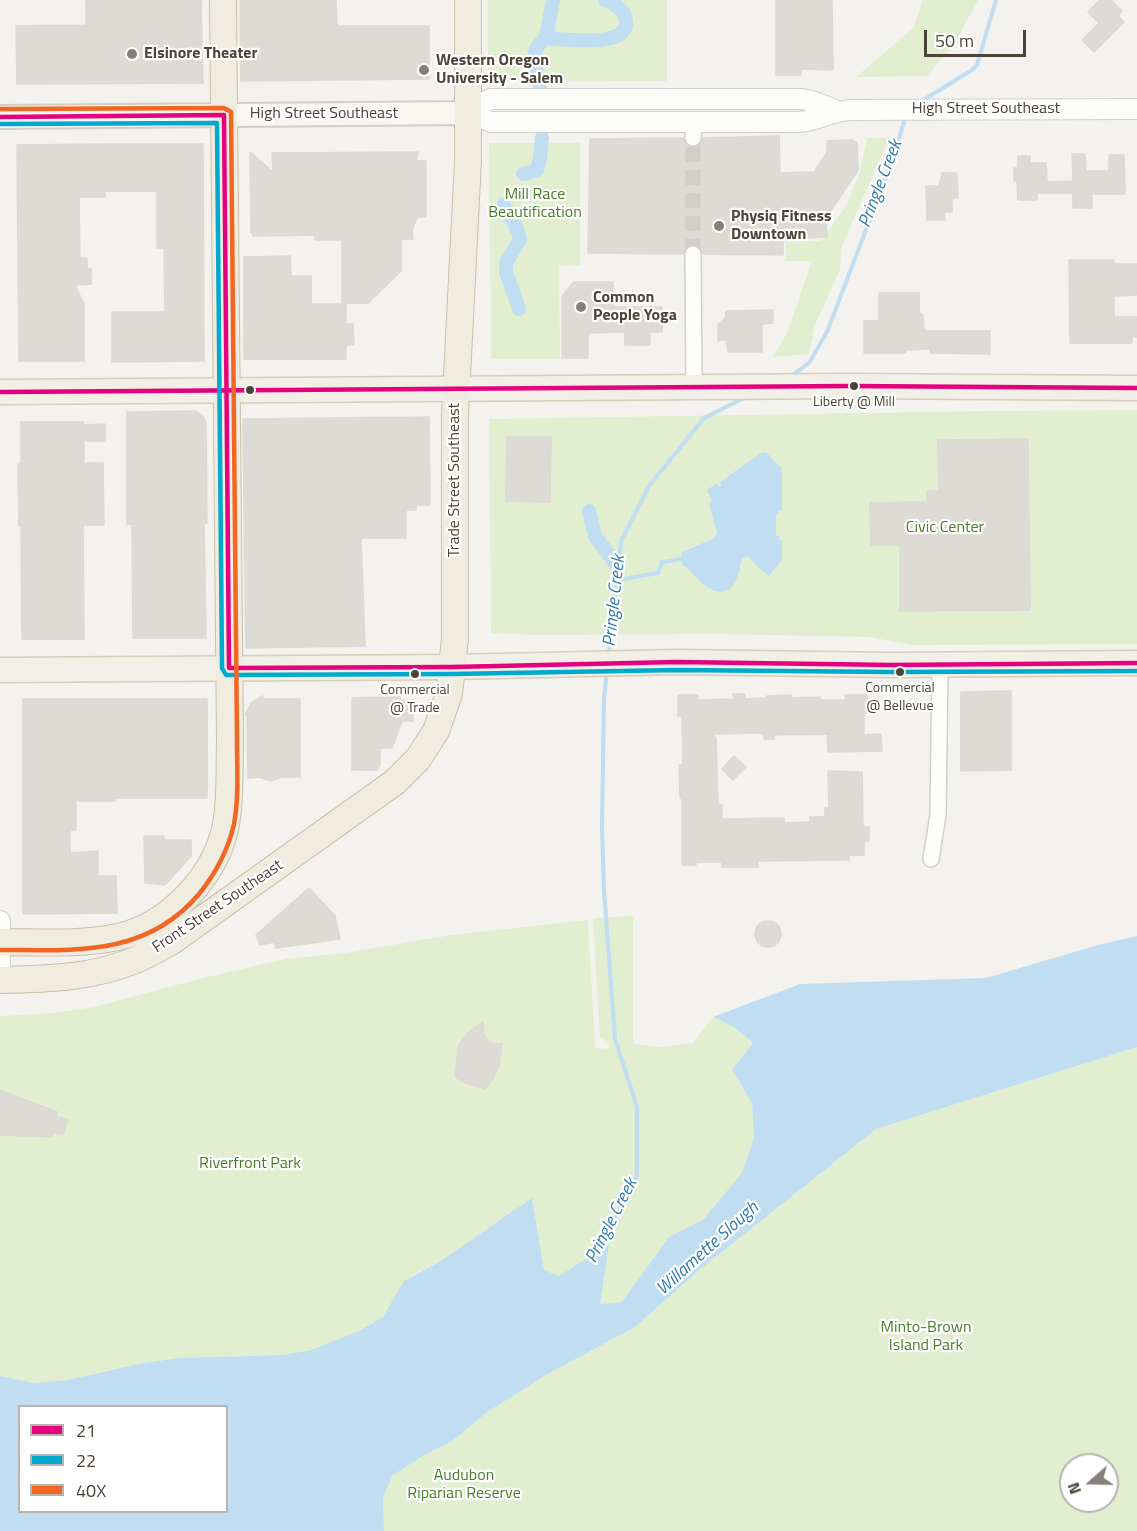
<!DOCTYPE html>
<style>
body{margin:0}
#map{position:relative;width:1137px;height:1531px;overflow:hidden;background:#f4f2ee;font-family:"Titillium Web",sans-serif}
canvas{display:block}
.legend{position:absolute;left:18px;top:1405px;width:210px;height:108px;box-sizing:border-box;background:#fff;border:2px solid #b7b4b0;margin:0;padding:8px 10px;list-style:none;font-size:18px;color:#4b4439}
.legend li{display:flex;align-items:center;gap:12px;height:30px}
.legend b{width:30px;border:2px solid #b7b4b0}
.north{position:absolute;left:1059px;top:1453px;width:60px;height:60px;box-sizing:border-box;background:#fff;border:2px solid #b7b4b0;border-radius:50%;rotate:250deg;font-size:16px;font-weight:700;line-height:24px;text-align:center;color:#4b4439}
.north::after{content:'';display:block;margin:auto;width:21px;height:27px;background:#868178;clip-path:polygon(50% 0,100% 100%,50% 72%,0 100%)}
.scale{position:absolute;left:924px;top:30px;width:102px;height:27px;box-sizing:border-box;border:3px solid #4b4439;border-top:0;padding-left:8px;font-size:18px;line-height:21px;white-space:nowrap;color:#4b4439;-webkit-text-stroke:4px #fff;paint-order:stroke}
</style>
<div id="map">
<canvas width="1137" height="1531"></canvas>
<ul class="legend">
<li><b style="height:8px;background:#e5007d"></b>21</li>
<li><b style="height:8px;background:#00a9ce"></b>22</li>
<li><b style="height:8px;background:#f26522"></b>40X</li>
</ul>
<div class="north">N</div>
<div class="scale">50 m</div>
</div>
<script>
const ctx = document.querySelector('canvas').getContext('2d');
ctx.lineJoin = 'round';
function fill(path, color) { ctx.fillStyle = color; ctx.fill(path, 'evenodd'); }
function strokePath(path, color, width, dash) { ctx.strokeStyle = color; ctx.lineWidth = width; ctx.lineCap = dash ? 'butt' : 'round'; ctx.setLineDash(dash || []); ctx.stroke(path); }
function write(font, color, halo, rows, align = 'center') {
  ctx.font = font + ' "Titillium Web",sans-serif'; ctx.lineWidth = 4.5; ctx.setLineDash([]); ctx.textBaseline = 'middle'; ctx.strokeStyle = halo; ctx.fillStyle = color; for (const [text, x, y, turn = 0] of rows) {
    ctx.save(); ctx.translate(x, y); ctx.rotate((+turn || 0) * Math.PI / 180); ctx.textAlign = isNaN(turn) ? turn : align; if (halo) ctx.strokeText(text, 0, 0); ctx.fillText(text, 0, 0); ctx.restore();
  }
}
fill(new Path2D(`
 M488 0H667V81L488 82Z
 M923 0H978L955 43 927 76 856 77 914 27Z
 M867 138H889L842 246 840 270 815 325 809 354 773 357 787 333 812 261H786V241H821L846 206 860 172Z
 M489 143H580V265L559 266 560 359H491Z
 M1137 410V644L912 645 870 637 716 634 535 635 491 633 489 419 991 411ZM507 437H551L550 502 506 501ZM718 484 719 487 722 486 782 511H778L776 515V536L779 540 766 574 748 556 742 559 741 568 704 584 688 567 681 551 712 539 717 534 710 502 712 501Z
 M633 916V1044L662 1047 693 1043 713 1017 734 1027 753 1043 732 1070 752 1103 754 1138 742 1173 703 1220 669 1237 622 1302 600 1304 608 1245 559 1276 543 1270 531 1199 439 1262 411 1276 383 1317 359 1331 311 1350 283 1355 179 1358 143 1363 68 1380 35 1383 0 1376V1016L54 1013 94 1007 199 979 285 959 345 953 452 935 588 920 595 1048 610 1049 607 1041 600 1038 593 918Z
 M1137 1047V1531H384L383 1498 392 1476 424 1455 451 1442 486 1413 544 1376 635 1327 703 1267 876 1129ZM1071 1465H1107V1501H1071Z`), '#e1eecf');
fill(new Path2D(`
 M766 452 782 469V510L779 511 778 515H776V536H779V540H782V560L769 576 761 570 748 556 742 559C738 582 729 604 703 584 695 578 691 569 682 565L681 552 712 539 717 534 709 503 712 501 707 490 717 483 719 486H721L720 482 761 453Z
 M1137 936V1047L876 1129 703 1267 635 1327 544 1376 486 1413 451 1442 424 1455 392 1476 383 1498 384 1531H0V1376L35 1383 68 1380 143 1363 179 1358 283 1355 311 1350 359 1331 383 1317 404 1281 439 1262 532 1198 544 1270 559 1276 609 1244 600 1304 622 1302 669 1237 703 1220 742 1173 754 1138 752 1103 732 1070 753 1043 734 1027 713 1017 800 984 986 978 1098 945ZM20 1406H226V1512H20Z`), '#c0ddf1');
strokePath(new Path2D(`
 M920 102 972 70 977 65 996 0
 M791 376 809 363 827 332 893 159 906 115
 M617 580 658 573 662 562 681 559
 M609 654 621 541 649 486 704 418 746 397
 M595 1255 637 1176V1107L615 1039 604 890 602 826 604 698 607 671`), '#c0ddf1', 4);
strokePath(new Path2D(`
 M546 38 553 0
 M540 90C539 66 524 56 546 38 563 39 627 49 626 22 626 10 615 4 605 0
 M523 174 537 170 540 158 542 138
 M504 204C507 218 517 221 520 239L506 263V272L519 309
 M589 511 595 536 618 567`), '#c0ddf1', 14);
const building = new Path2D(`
 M86 0H201L203 83 17 84 16 26 86 25Z
 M240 0H336L337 26H429V79L241 81Z
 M776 0H832L833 70 801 69V75H776Z
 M1100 0H1111L1122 11 1118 16 1124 22 1094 52 1082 40 1099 23 1088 12Z
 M779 136 780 173 814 172 827 152V141L852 140 857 143 858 170 826 218 827 237 783 239V255L703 254 701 249 694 244 688 246 683 254 588 253 590 139 683 138 687 146 693 148 701 144 703 138Z
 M104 144H203L204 361 112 362V312H165L164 248H157V191H105V197H79L80 258H87V269H91V284L75 285 84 304V361H19L17 145Z
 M250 152 273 172 272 153 418 152 417 161H426V217H417L412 230 413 239H401V271L368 303H342V240H315V235L253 236V233H251Z
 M1072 154H1085L1086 171H1109V155H1124L1125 194H1092V208H1073V193H1037V200H1018L1017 181H1014V168H1018V156H1030V163H1046L1047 182 1073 181Z
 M942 173H957L958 198H952V212H944L945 220H927L926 186H939Z
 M290 256 291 276H311V304H346V324H353L354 345H346V359H244V257Z
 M1069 260H1114V264H1137V295L1114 296V317H1137V337H1132V343H1070Z
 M574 282H613V307H662V332H650V345H625V332L588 333V358H562V296Z
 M879 293H919V312L923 315 924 331H990V354L930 353V349L906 350 905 353H864V321H879Z
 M773 310V323L762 324V352H728L726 339 718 341V325L726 317V311Z
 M196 411 203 416 206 423 207 523H204L206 638H133L132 524H127V412Z
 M429 417 430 505H416V510H406V538H361L365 646 246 648 243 419Z
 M21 422H83V425L105 424V441H84V463H103L104 525H83L84 639H22L21 526H19L18 464H21Z
 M507 437H551L550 502 506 501Z
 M1028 439 1030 610 900 611V545H871L870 503 927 502V491H939L938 440Z
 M1011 691V770L961 771V692Z
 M733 694H745V699L767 698V696L791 695V698L820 697V700H846L845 695H867V713L864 714V735L881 734 882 751 828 752 827 734 774 735V739H764V733L712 734 716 738 718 805H722V819L784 818V823L810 822V817H825V808H829L828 771 862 772 863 827H869V841H864V855H849V860L758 861V867H722V862H696V865H682V798H680L679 765H683L682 716H678V695H698V700L734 699Z
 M263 696V699H300V777H282L271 781 260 777 248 778 247 715H245L251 703Z
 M400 697V701L413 700V721H402L392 748H380V765L377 770H352V698Z
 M23 699H207V798H115V801H76V830H70V853L98 851V876H116L117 913 23 914Z
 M734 756 746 767 733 780 722 769Z
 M144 836H164V840H191V856L165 885 145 883Z
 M309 888 335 916 340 939 276 948 274 942 260 945 256 935Z
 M755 934a13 13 0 1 1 26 0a13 13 0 1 1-26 0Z
 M483 1022V1032L489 1043 502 1044 499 1065 493 1079 485 1089 462 1082 455 1076 459 1045 470 1031Z
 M0 1090 57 1112 56 1116 67 1120 64 1134 53 1133 52 1137 0 1135Z`);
fill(building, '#dedbd6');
strokePath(building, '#dcd9d4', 1.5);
strokePath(new Path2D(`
 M693 254V138`), '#d2cfca', 15, [15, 8]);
const minor = new Path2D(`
 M693 138 694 121
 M693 254 694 387
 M931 859 938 815 940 665`);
const tertiary = new Path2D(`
 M468 113 491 122H799C820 120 830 111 851 110L1137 109
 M468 113 490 99H802L815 102 835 110
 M0 921V980`);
const secondary = new Path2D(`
 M0 117 468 113`);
const primary = new Path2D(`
 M0 392 849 386 1137 388
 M0 670 452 667 677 662 892 665 1137 663`);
const trunk = new Path2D(`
 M0 942C39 942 80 945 118 937 169 926 217 875 226 824 231 797 229 769 230 742L223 0
 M0 980C48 979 94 978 138 959 150 954 161 947 172 941L395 782 418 759 436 731 449 694 452 667 455 638V416L468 160V0`);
strokePath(minor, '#d2d0cb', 18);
strokePath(tertiary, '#d2d0cb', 22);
strokePath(secondary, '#d3cfc5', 26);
strokePath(primary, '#d6cebb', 27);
strokePath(trunk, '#ccbfa9', 28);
strokePath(minor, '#fdfdfc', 15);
strokePath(tertiary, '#fdfdfc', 20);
strokePath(secondary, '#f7f6f1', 22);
strokePath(primary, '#f2efe6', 24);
strokePath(trunk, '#f0ece0', 26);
strokePath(new Path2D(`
 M0 117 224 115 229 668 452 667 677 662 892 665 1137 663
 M0 392 849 386 1137 388`), '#e5007d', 4.5);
strokePath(new Path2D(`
 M0 124 217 123 222 668 226 675 452 674 677 670 892 672 1137 671`), '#00a9ce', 4.5);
strokePath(new Path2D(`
 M0 109 224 108 231 112 237 742C237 769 239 797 234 824 228 850 216 873 199 894 146 957 75 950 0 950`), '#f26522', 4.5);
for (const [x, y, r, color] of [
 [132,54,6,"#868178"],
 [424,70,6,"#868178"],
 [719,226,6,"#868178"],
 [581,307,6,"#868178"],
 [854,386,5,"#4b4439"],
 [250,390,5,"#4b4439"],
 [900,672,5,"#4b4439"],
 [415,674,5,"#4b4439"]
]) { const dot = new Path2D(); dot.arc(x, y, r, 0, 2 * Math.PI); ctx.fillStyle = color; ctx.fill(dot); strokePath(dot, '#fff', 2); }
write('14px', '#4b4439', '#fff', [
 ["Liberty @ Mill",854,403],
 ["Commercial",900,689],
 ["@ Bellevue",900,707],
 ["Commercial",415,691],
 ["@ Trade",415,709]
]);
write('bold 16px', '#4b4439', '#fff', [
 ["Elsinore Theater",144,54],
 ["Western Oregon",436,61],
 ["University - Salem",436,79],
 ["Physiq Fitness",731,217],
 ["Downtown",731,235],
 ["Common",593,298],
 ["People Yoga",593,316]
], 'left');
write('16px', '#4b4439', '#fff', [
 ["High Street Southeast",986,109],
 ["High Street Southeast",324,114],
 ["Trade Street Southeast",455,480,-90],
 ["Front Street Southeast",218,907,-34]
]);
write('16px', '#4a7f2a', '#fff', [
 ["Mill Race",535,195],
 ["Beautification",535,213],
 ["Civic Center",945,528],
 ["Riverfront Park",250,1164],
 ["Minto-Brown",926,1328],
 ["Island Park",926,1346],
 ["Audubon",464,1476],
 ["Riparian Reserve",464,1494]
]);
write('italic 18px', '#2e7ab2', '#fff', [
 ["Pringle Creek",881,184,-69],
 ["Pringle Creek",615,601,-84],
 ["Pringle Creek",612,1221,-63],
 ["Willamette Slough",708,1249,-42]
]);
</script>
